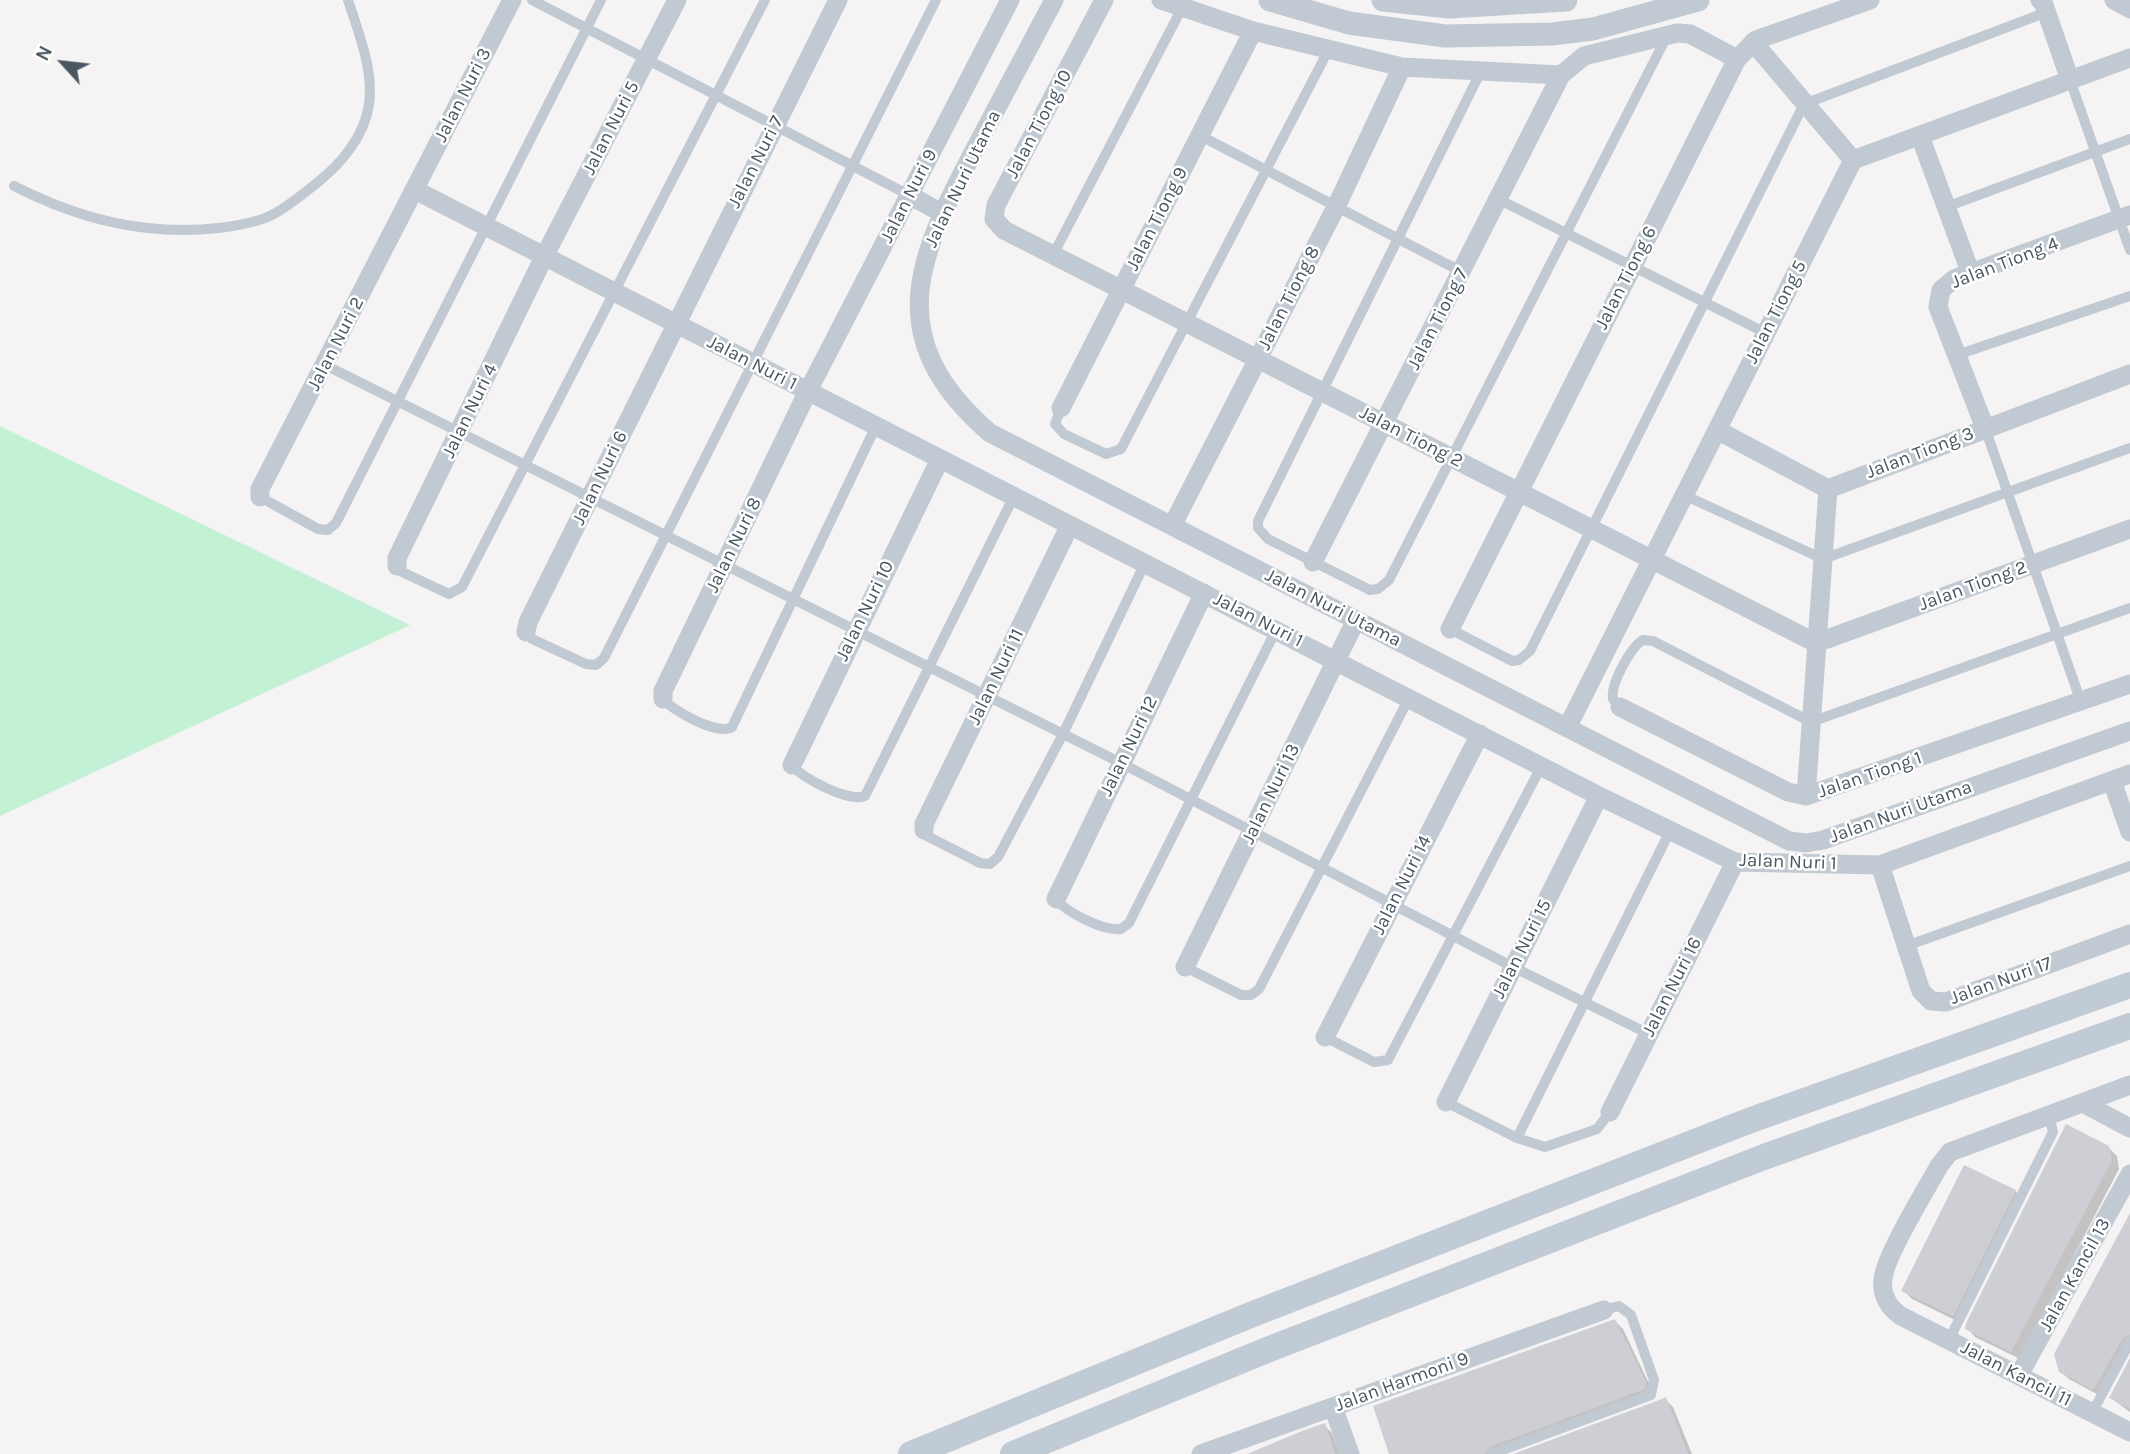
<!DOCTYPE html>
<style>
body{margin:0}
#map{position:relative;width:2130px;height:1454px;overflow:hidden;background:#f5f3f3;font-family:Karla,sans-serif}
canvas{display:block}
.north{position:absolute;left:28px;top:28px;width:70px;height:70px;-webkit-text-stroke:5px #fff;paint-order:stroke;rotate:297deg;font-size:19px;font-weight:700;line-height:28px;text-align:center;color:#4a5661}
.north::after{content:'';display:block;margin:auto;width:24px;height:32px;background:#4a5661;clip-path:polygon(50% 0,100% 100%,50% 72%,0 100%)}
</style>
<div id="map">
<canvas width="2130" height="1454"></canvas>
<div class="north">N</div>
</div>
<script>
const ctx = document.querySelector('canvas').getContext('2d');
ctx.lineJoin = 'round';
function fill(path, color) { ctx.fillStyle = color; ctx.fill(path, 'evenodd'); }
function strokePath(path, color, width, dash) { ctx.strokeStyle = color; ctx.lineWidth = width; ctx.lineCap = dash ? 'butt' : 'round'; ctx.setLineDash(dash || []); ctx.stroke(path); }
function write(font, color, halo, rows, align = 'center') {
  ctx.font = font + ' Karla,sans-serif'; ctx.lineWidth = 5; ctx.setLineDash([]); ctx.textBaseline = 'middle'; ctx.strokeStyle = halo; ctx.fillStyle = color; for (const [text, x, y, turn = 0] of rows) {
    ctx.save(); ctx.translate(x, y); ctx.rotate((+turn || 0) * Math.PI / 180); ctx.textAlign = isNaN(turn) ? turn : align; if (halo) ctx.strokeText(text, 0, 0); ctx.fillText(text, 0, 0); ctx.restore();
  }
}
fill(new Path2D(`
 M0 426 410 625 0 816Z`), '#c3f1d5');
fill(new Path2D(`
 M2108 1147 2117 1156 2119 1169 2020 1359 1975 1337 1967 1328Z
 M2015 1191 2023 1200 1961 1323 1912 1299 1904 1291Z
 M2130 1217V1349L2104 1398 2069 1379 2060 1371Z
 M1615 1321 1623 1329 1653 1392 1500 1454H1391Z
 M2130 1361V1412L2111 1398Z
 M1665 1399 1673 1407 1692 1454H1518Z
 M1324 1425 1332 1433 1340 1454H1251Z`), '#0003');
fill(new Path2D(`
 M2066 1124 2109 1146 2112 1160 2011 1352 1965 1329 1966 1323Z
 M1964 1165 2016 1190 1953 1316 1901 1291Z
 M2130 1213V1335L2123 1338 2093 1390 2059 1372 2054 1354Z
 M1615 1319 1646 1382 1645 1389 1489 1447 1485 1454H1389L1373 1406Z
 M2130 1358V1409L2109 1398Z
 M1666 1397 1688 1454H1513L1654 1402Z
 M1325 1423 1335 1454H1247L1302 1431Z`), '#cdcfd5');
strokePath(new Path2D(`
 M532 0 909 195
 M1481 71 1258 521V528L1268 539 1370 590 1378 589 1389 580 1667 36
 M2070 80 2130 250
 M1199 135 1462 272
 M14 186C79 219 145 236 219 228 235 226 255 223 270 216 288 207 303 194 318 182 342 163 365 135 369 104 374 71 358 31 348 0
 M1498 199 1766 333
 M1946 207 2130 139
 M1053 255 1182 8
 M1957 355 2130 296
 M325 365 1121 763 1513 967 1649 1034
 M1061 408 1055 424 1064 434 1106 454 1121 449 1329 49
 M1985 428 2081 702
 M1684 495 1823 559 2130 448
 M260 497 318 529 328 530 336 523 601 0
 M397 566 402 572 449 594 462 587 765 0
 M1450 629 1512 661 1519 660 1530 651 1804 104 2047 12
 M526 632 532 639 586 664 596 665 604 658 936 0
 M663 699C673 711 718 736 732 727L876 426
 M1620 707 1613 699C1610 684 1631 647 1643 640L1653 641 1811 722 2130 608
 M792 765C801 778 850 803 865 796L1014 496
 M924 830 927 836 980 863 990 864 998 857 1063 734 1145 563
 M1056 899C1067 913 1103 931 1121 929L1129 923 1276 630
 M1906 946 2130 866
 M1185 967 1241 995H1251L1259 989 1409 698
 M1325 1037 1374 1062 1388 1060 1542 765
 M1446 1102 1517 1138
 M1610 1112 1597 1129 1545 1147 1517 1138 1670 831
 M1949 1340 2053 1132 2049 1115
 M2092 1413 2130 1342
 M1492 1454 1651 1395 1654 1380 1631 1315 1619 1306 1604 1310`), '#c1cad2', 10);
strokePath(new Path2D(`
 M1054 0C1028 49 1002 98 976 147 918 257 879 337 990 433L1789 841 1806 843 1823 840 2130 731
 M1104 0 996 205 994 219 1004 230 1816 643 2130 529
 M1161 0 1253 31 1402 67 1561 75 1584 56 1677 33 1690 34 1737 59
 M2040 0 2043 2 2070 80
 M2114 0 2130 9
 M1753 42 1853 160
 M1920 136 1971 274
 M415 190 1599 796 1735 862 1880 865 2130 774
 M909 195 942 213
 M1061 408 1253 31
 M1985 428 1938 307 1941 290 1954 279 2130 215
 M1717 430 1828 489 2130 374
 M260 497V489L512 0
 M1172 526 1336 207 1402 67
 M1313 562 1561 75
 M397 566V558L544 257 677 0
 M1450 629 1737 59 1756 40 1870 0
 M526 632 528 622 838 0
 M663 699V691L808 391 1010 0
 M1620 707 1788 792 1806 796 2130 684
 M1567 728 1853 160 2130 58
 M792 765 940 459
 M2112 781 2130 832
 M1806 796 1828 489
 M924 830V824L1070 525
 M1880 865 1921 991 1931 1001 1946 1002 2130 934
 M1056 899 1204 593
 M1185 967 1356 620
 M1325 1037 1480 734
 M2130 1085 1950 1152 1939 1166C1926 1190 1885 1256 1883 1279 1881 1294 1888 1307 1901 1316L2130 1432
 M1446 1102 1599 796
 M2083 1103 2130 1128
 M1610 1112 1735 862
 M2019 1375 2130 1174
 M1333 1407 1350 1454
 M1201 1454 1604 1310`), '#c1cad2', 19);
strokePath(new Path2D(`
 M1270 0 1349 23 1445 36 1552 34 1593 29 1698 0
 M1383 0 1449 7 1566 0`), '#c1cad2', 23);
strokePath(new Path2D(`
 M911 1454 1253 1314 1751 1120 2130 985
 M1013 1454 1267 1350 1764 1157 2130 1026`), '#c1cbd6', 26);
write('19px', '#4a5661', '#fff', [
 ["Jalan Nuri 3",463,95,-63],
 ["Jalan Tiong 10",1039,124,-62],
 ["Jalan Nuri 5",611,128,-63],
 ["Jalan Nuri 7",756,162,-63],
 ["Jalan Nuri Utama",963,179,-64],
 ["Jalan Nuri 9",909,196,-63],
 ["Jalan Tiong 9",1157,219,-63],
 ["Jalan Tiong 4",2005,263,-21],
 ["Jalan Tiong 6",1626,278,-63],
 ["Jalan Tiong 8",1289,298,-63],
 ["Jalan Tiong 5",1776,312,-63],
 ["Jalan Tiong 7",1438,319,-63],
 ["Jalan Nuri 2",336,344,-63],
 ["Jalan Nuri 1",752,363,27],
 ["Jalan Nuri 4",470,411,-64],
 ["Jalan Tiong 2",1411,437,27],
 ["Jalan Tiong 3",1920,453,-21],
 ["Jalan Nuri 6",600,478,-64],
 ["Jalan Nuri 8",734,545,-64],
 ["Jalan Tiong 2",1973,586,-20],
 ["Jalan Nuri Utama",1333,608,27],
 ["Jalan Nuri 10",865,611,-64],
 ["Jalan Nuri 1",1258,620,27],
 ["Jalan Nuri 11",996,677,-64],
 ["Jalan Nuri 12",1129,746,-64],
 ["Jalan Tiong 1",1870,775,-19],
 ["Jalan Nuri 13",1271,794,-64],
 ["Jalan Nuri Utama",1901,812,-20],
 ["Jalan Nuri 1",1788,862,2],
 ["Jalan Nuri 14",1402,885,-63],
 ["Jalan Nuri 15",1522,949,-63],
 ["Jalan Nuri 17",2001,981,-20],
 ["Jalan Nuri 16",1672,987,-63],
 ["Jalan Kancil 13",2075,1275,-61],
 ["Jalan Kancil 11",2016,1374,27],
 ["Jalan Harmoni 9",1402,1382,-20]
]);
</script>
